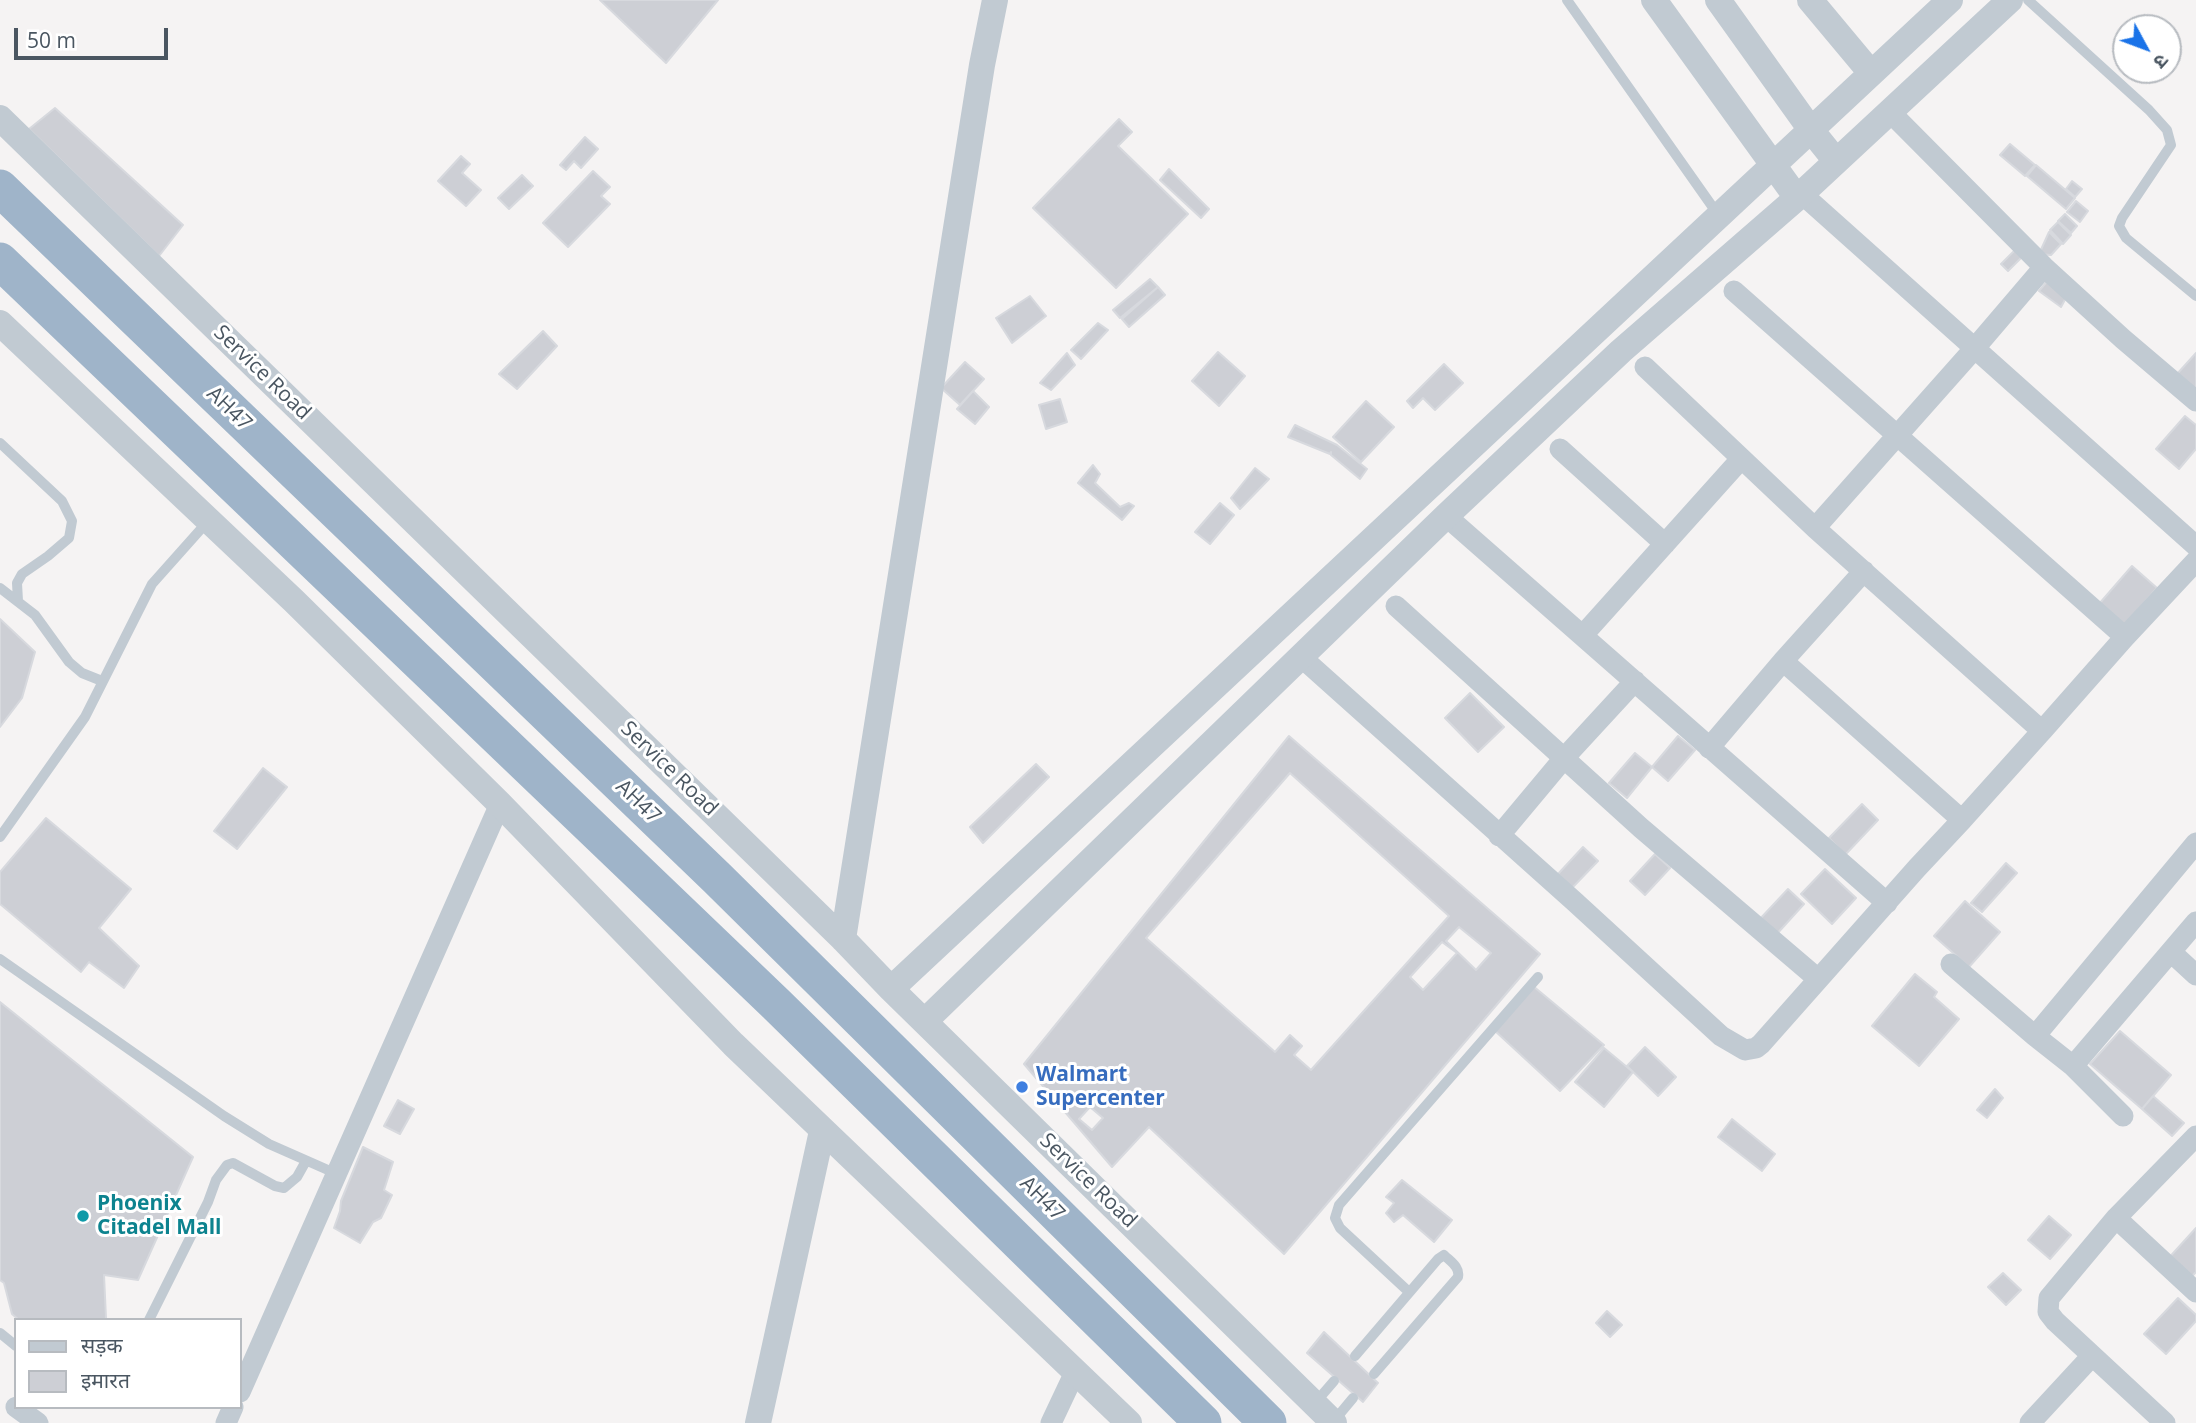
<!DOCTYPE html>
<meta charset="utf-8">
<style>
body{margin:0}
#map{position:relative;width:2196px;height:1423px;overflow:hidden;background:#f5f3f3;font-family:"Open Sans","Noto Sans Devanagari",sans-serif}
canvas{display:block}
.legend{position:absolute;left:14px;top:1318px;width:228px;height:91px;box-sizing:border-box;background:#fff;border:2px solid #b7bbc0;margin:0;padding:9px 12px;list-style:none;font-size:21px;color:#4a5661}
.legend li{display:flex;align-items:center;gap:14px;height:35px}
.legend b{width:35px;border:2px solid #b7bbc0}
.north{position:absolute;left:2112px;top:14px;width:70px;height:70px;box-sizing:border-box;background:#fff;border:2px solid #b7bbc0;border-radius:50%;rotate:131deg;font-size:19px;font-weight:700;line-height:28px;text-align:center;color:#4a5661}
.north::after{content:'';display:block;margin:auto;width:24px;height:32px;background:#1a73e8;clip-path:polygon(50% 0,100% 100%,50% 72%,0 100%)}
.scale{position:absolute;left:14px;top:28px;width:154px;height:32px;box-sizing:border-box;border:4px solid #4a5661;border-top:0;padding-left:9px;font-size:21px;line-height:24px;white-space:nowrap;color:#4a5661;-webkit-text-stroke:5px #fff;paint-order:stroke}
</style>
<div id="map">
<canvas width="2196" height="1423"></canvas>
<ul class="legend">
<li><b style="height:9px;background:#c1cad2"></b>सड़क</li>
<li><b style="height:19px;background:#cdcfd5"></b>इमारत</li>
</ul>
<div class="north">उ</div>
<div class="scale">50 m</div>
</div>
<script>
const ctx = document.querySelector('canvas').getContext('2d');
ctx.lineJoin = 'round';
function fill(path, color) { ctx.fillStyle = color; ctx.fill(path, 'evenodd'); }
function strokePath(path, color, width, dash) { ctx.strokeStyle = color; ctx.lineWidth = width; ctx.lineCap = dash ? 'butt' : 'round'; ctx.setLineDash(dash || []); ctx.stroke(path); }
function write(font, color, halo, rows, align = 'center') {
  ctx.font = font + ' "Open Sans",sans-serif'; ctx.lineWidth = 6; ctx.setLineDash([]); ctx.textBaseline = 'middle'; ctx.strokeStyle = halo; ctx.fillStyle = color; for (const [text, x, y, turn = 0] of rows) {
    ctx.save(); ctx.translate(x, y); ctx.rotate((+turn || 0) * Math.PI / 180); ctx.textAlign = isNaN(turn) ? turn : align; if (halo) ctx.strokeText(text, 0, 0); ctx.fillText(text, 0, 0); ctx.restore();
  }
}
const building = new Path2D(`
 M600 0H718L666 63Z
 M55 108 183 225 159 256 29 129Z
 M1119 119 1132 132 1118 146 1188 214 1116 288 1033 208Z
 M585 137 598 149 581 168 574 161 566 170 560 165Z
 M2010 144 2035 165 2025 176 2000 155Z
 M461 156 470 164 462 173 481 190 466 206 438 181Z
 M2036 165 2075 198 2066 209 2027 176Z
 M1169 169 1209 209 1201 218 1160 180Z
 M593 171 610 187 601 196 610 204 568 247 543 223Z
 M522 175 533 186 509 209 498 198Z
 M2072 181 2082 189 2075 197 2066 189Z
 M2076 201 2088 211 2080 222 2067 212Z
 M2065 214 2077 226 2071 233 2058 221Z
 M2058 222 2071 235 2063 244 2050 230Z
 M2049 232 2061 244 2051 255 2039 254Z
 M2015 250 2022 257 2008 271 2001 264Z
 M1150 279 1158 287 1120 318 1113 310Z
 M2049 279 2067 296 2061 307 2039 291Z
 M1158 287 1165 295 1129 327 1122 319Z
 M1030 296 1046 316 1012 343 996 318Z
 M1098 323 1108 330 1081 359 1071 350Z
 M543 331 557 346 517 389 499 374Z
 M1218 352 1245 376 1219 406 1192 381Z
 M1067 353 1075 365 1051 390 1040 383Z
 M2196 353V391L2177 374Z
 M965 362 984 379 960 405 941 388Z
 M1444 364 1463 383 1435 410 1423 398 1413 408 1407 401Z
 M973 391 989 407 975 424 957 409Z
 M1060 399 1067 422 1046 429 1039 405Z
 M1366 401 1394 427 1361 462 1333 437Z
 M2185 416 2196 425V449L2179 469 2156 449Z
 M1295 425 1337 445 1367 469 1360 479 1331 455V452L1330 454 1288 437Z
 M1093 465 1100 474 1095 483 1120 507 1129 503 1134 506 1122 520 1078 483Z
 M1255 468 1269 479 1240 509 1231 498Z
 M1220 503 1234 515 1210 544 1195 532Z
 M2132 566 2157 588 2124 626 2099 604Z
 M0 619 35 652 22 698 0 727Z
 M1470 693 1504 727 1478 752 1445 718Z
 M1289 736 1540 954 1284 1254 1149 1127 1112 1167 1024 1064Z
 M1678 736 1695 750 1668 781 1652 767Z
 M1635 753 1652 767 1627 798 1609 783Z
 M1036 764 1049 777 983 843 970 827Z
 M263 768 287 787 237 849 214 831Z
 M1290 773 1449 916 1311 1070 1294 1055 1302 1046 1290 1035 1275 1052 1146 938Z
 M1862 804 1878 820 1845 855 1829 838Z
 M46 818 131 889 99 928 139 966 124 988 89 962 81 972 0 904V872Z
 M1583 847 1598 861 1572 888 1558 874Z
 M1655 854 1670 868 1645 895 1630 881Z
 M2006 863 2017 873 1982 912 1971 903Z
 M1825 869 1856 898 1832 924 1801 894Z
 M1788 889 1804 904 1775 936 1758 921Z
 M1965 901 2000 932 1969 967 1934 936Z
 M1459 927 1491 953 1476 970 1446 941Z
 M1442 942 1457 953 1423 990 1410 977Z
 M1915 974 1937 992 1934 997 1959 1019 1919 1066 1872 1026Z
 M1533 986 1604 1045 1560 1091 1494 1030Z
 M0 1002 193 1157 138 1280 104 1275 106 1318 104 1320H19L12 1314 4 1283 0 1280Z
 M2120 1031 2171 1075 2142 1109 2090 1064Z
 M1645 1047 1676 1077 1658 1096 1627 1066Z
 M1604 1048 1633 1072 1604 1107 1575 1082Z
 M1995 1089 2003 1098 1987 1118 1977 1110Z
 M2153 1096 2184 1123 2172 1136 2142 1109Z
 M398 1100 414 1109 400 1134 384 1126Z
 M1090 1107 1103 1118 1092 1130 1079 1119Z
 M1732 1119 1775 1154 1762 1171 1718 1137Z
 M363 1147 393 1162 384 1190 392 1195 381 1218 373 1222 360 1243 334 1228 340 1211 341 1201Z
 M1402 1180 1452 1220 1434 1242 1403 1215 1394 1222 1386 1213 1394 1203 1386 1197Z
 M2049 1216 2071 1235 2050 1259 2028 1240Z
 M2196 1228V1272L2188 1281 2166 1261Z
 M2003 1273 2021 1290 2006 1305 1988 1287Z
 M2178 1298 2196 1315V1321L2166 1354 2144 1334Z
 M1607 1311 1622 1325 1610 1337 1596 1323Z
 M1324 1332 1378 1383 1363 1402 1307 1353Z`);
fill(building, '#cdcfd5');
strokePath(building, '#d7d9de', 2);
strokePath(new Path2D(`
 M1567 0 1719 216
 M2028 0 2149 110 2167 130 2171 145 2122 218 2119 226 2126 238 2196 296
 M0 443 62 501 72 521 69 538 48 556 22 574 17 583 18 601
 M0 588 35 615 69 662 82 673 102 681
 M0 837 85 717 152 584 209 520
 M0 959 224 1116 269 1144 337 1174
 M1409 1292 1340 1228 1335 1218 1339 1205 1538 977
 M149 1320 208 1202 216 1180 227 1165 233 1163 275 1186 284 1188 297 1177 306 1161
 M0 1333 16 1346
 M1355 1356 1438 1259 1444 1255C1451 1262 1460 1267 1458 1277L1374 1374
 M1315 1403 1334 1381
 M1333 1422 1353 1398`), '#c1cad2', 10);
strokePath(new Path2D(`
 M1890 112 2044 267 2123 339 2196 401
 M1802 194 2196 546
 M1734 291 2125 637 2196 561
 M1645 367 1815 528 2042 731 2125 637
 M1560 449 1665 544
 M1446 516 1887 903
 M1815 528 1974 349 2044 267
 M1396 606 1641 828 1818 979
 M1583 635 1741 459
 M1300 656 1575 902 1721 1036 1745 1050 1756 1048 1761 1044 1917 868 1962 820
 M1783 661 1962 820 2042 731
 M1709 748 1783 661 1864 571
 M1499 836 1565 757 1635 681
 M2196 843 2035 1036 2073 1066 2196 922
 M2171 952 2196 975
 M1951 964 2035 1036
 M2073 1066 2123 1116
 M2116 1218 2196 1292
 M240 1392 500 804
 M16 1407 38 1423
 M226 1423 233 1407
 M1051 1423 1076 1370
 M2030 1423 2091 1357
 M2165 1423 2055 1321 2048 1312 2049 1298 2116 1218 2196 1136`), '#c1cad2', 21);
strokePath(new Path2D(`
 M1654 0 1797 198
 M1718 0 1811 130 1836 161
 M1810 0 1871 73
 M0 118 843 939 891 989 1334 1423
 M0 323 294 601 500 804 733 1044 1129 1423
 M843 939 982 65 995 0
 M891 989 1950 0
 M925 1021 1446 516 1621 351 1797 198 2010 0
 M758 1423 822 1131`), '#c1cad2', 26);
strokePath(new Path2D(`
 M0 188 717 878 1268 1423
 M0 261 776 1004 1203 1423`), '#9fb4c9', 37);
for (const [x, y, r, color] of [
 [1022,1087,7,"#3f7fe0"],
 [83,1216,7,"#0f9aa8"]
]) { const dot = new Path2D(); dot.arc(x, y, r, 0, 2 * Math.PI); ctx.fillStyle = color; ctx.fill(dot); strokePath(dot, '#fff', 2.5); }
write('21px', '#4a5661', '#fff', [
 ["Service Road",262,373,44],
 ["AH47",229,409,44],
 ["Service Road",669,769,44],
 ["AH47",638,802,44],
 ["Service Road",1088,1181,44],
 ["AH47",1042,1199,45]
]);
write('bold 21px', '#366cbe', '#fff', [
 ["Walmart",1036,1075],
 ["Supercenter",1036,1099]
], 'left');
write('bold 21px', '#0d838f', '#fff', [
 ["Phoenix",97,1204],
 ["Citadel Mall",97,1228]
], 'left');
</script>
